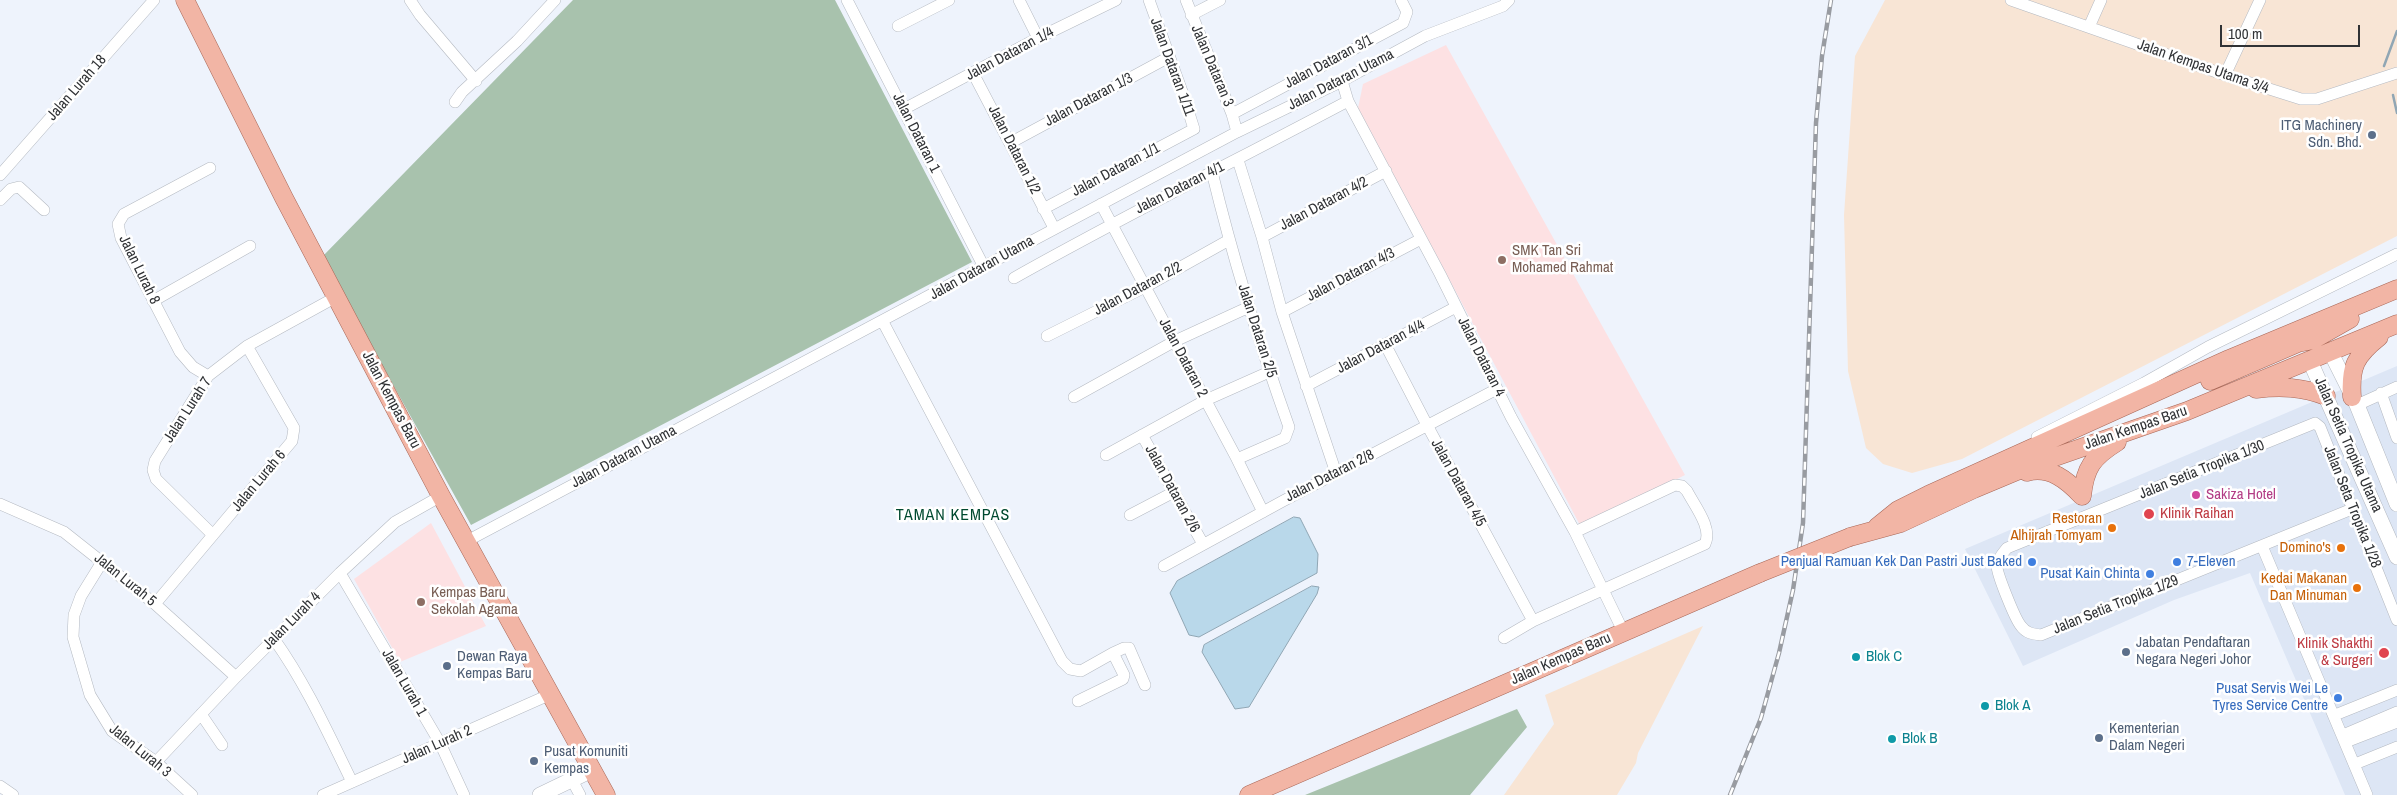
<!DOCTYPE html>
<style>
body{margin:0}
#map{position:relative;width:2397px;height:795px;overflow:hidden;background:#eef3fc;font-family:"Archivo Narrow",sans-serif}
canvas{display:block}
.scale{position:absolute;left:2220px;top:25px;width:140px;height:22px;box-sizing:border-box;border:2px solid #303235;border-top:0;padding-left:6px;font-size:15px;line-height:18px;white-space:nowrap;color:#303235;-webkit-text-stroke:4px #fff;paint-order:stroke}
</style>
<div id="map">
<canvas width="2397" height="795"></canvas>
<div class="scale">100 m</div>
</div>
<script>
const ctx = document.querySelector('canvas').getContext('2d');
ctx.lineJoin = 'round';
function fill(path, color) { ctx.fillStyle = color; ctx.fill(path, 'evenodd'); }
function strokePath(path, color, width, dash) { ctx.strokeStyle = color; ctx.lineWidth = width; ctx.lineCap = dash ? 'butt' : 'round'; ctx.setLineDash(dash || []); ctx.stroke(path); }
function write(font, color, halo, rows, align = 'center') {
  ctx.font = font + ' "Archivo Narrow",sans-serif'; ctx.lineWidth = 5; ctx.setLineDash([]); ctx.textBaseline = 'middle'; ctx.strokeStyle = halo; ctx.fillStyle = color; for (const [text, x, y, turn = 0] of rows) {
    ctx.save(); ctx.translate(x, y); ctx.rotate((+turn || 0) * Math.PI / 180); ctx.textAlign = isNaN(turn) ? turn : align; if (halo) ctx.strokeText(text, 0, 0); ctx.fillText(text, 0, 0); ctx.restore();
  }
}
fill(new Path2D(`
 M2397 366V795H2345L2250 573 2174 600 2023 666 1965 549Z`), '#dde6f5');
fill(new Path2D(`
 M1885 0H2397V236L1962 459 1912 473 1883 464 1866 448 1848 371 1844 215 1855 56Z
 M1703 626 1638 753 1636 763 1617 795H1504L1554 724 1545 695Z`), '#f8e5d5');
fill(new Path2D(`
 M1446 45 1685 475 1581 527 1358 108 1363 84Z
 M431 523 486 626 400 662 354 579Z`), '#fde1e3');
fill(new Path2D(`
 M573 0H835L972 262 471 525 322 257Z
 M1517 709 1527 727 1470 795H1305Z`), '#a8c2ad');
const water = new Path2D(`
 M1294 517 1300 518 1318 554 1317 573 1199 637 1189 635 1170 593 1177 581Z
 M1312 586 1319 587 1317 594 1249 707 1235 709 1202 652 1204 645Z`);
fill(water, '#b9d8ea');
strokePath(water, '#90a6b4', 1);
strokePath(new Path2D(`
 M2384 66 2397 31
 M2393 95 2397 113`), '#90a6b4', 2.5);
const street = new Path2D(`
 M410 0 420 15 476 81
 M847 0 984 267
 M1019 0 1038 38
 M1186 0 1232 114 1237 132
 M2011 0 2225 75 2301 99H2317L2397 73
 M1191 15 1220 0
 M898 26 949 0
 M2089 27 2101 0
 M973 73 1054 228
 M2225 75 2260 0
 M1342 81 1348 101 1440 274 1511 417 1575 532 1623 631
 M455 102 462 92 517 41 555 0
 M904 109 1038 38 1116 0
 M1232 114 1403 23 1407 12 1401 0
 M1010 143 1169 57
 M1238 160 1262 237 1282 312 1336 473
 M1212 172C1233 259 1259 343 1289 427L1285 438 1237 459
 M0 175 154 0
 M0 200 11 189 19 187 44 210
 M1101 204 1237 459 1263 512
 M1043 209 1194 129 1183 94 1149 0
 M1262 237 1386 171
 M1014 278C1124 216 1237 160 1348 101
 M153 301 250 246
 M1282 312 1421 239
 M883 322 1062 661 1070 669 1081 671 1113 653 1124 675 1123 679 1078 701
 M1047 336 1145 287 1229 240
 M1385 344 1427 425 1533 621
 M208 376 193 367 180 352 121 238 118 224 124 214 210 168
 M1306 386 1456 307
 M2381 393 2397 438
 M1074 397 1175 341 1249 307
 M2357 405 2397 387
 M1142 435 1203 544
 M2037 437 2144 383 2208 347 2397 254
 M1106 455 1206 400 1269 372
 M0 504 64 532 155 604 236 677
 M2352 509 2041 635C2032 634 2026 633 2021 626 2015 619 1996 572 1997 565 1998 558 2003 553 2007 548L2315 423 2320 427 2397 620
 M1130 515 1174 492
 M213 535 156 479 153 470 155 461 208 376 247 346 336 297
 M467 541 1237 132 1342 81 1425 36 1503 6 1509 0
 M2262 546 2367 795
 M102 562 81 596 74 615 73 637 90 695 112 731 156 762 192 795
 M1164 566 1283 501 1497 389
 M340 573 440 743 464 795
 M155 604 292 441 294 428 247 346
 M1504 638 1533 621 1705 544C1713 528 1694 505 1687 491L1682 486 1675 485 1575 532
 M274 639C306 684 328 733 352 782
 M1113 653 1124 648H1129L1145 685
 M201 714 222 745
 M2335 715 2397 690
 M2343 735 2397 712
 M2346 742 2397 722
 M156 762 236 677 340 573 395 522 441 496
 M2355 764 2397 747
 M572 780 580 795
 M0 786 13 795
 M323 795 551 694`);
const secondary = new Path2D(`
 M2331 353 2357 405 2397 504
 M2310 361 2397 557
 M540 795 592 770`);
const primary = new Path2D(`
 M185 0 284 198 441 496 606 795
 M2210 381 2298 343 2313 340 2350 319
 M2256 389C2281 386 2302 387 2326 396
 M2352 397C2350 367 2355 356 2379 337
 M2027 472C2050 466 2067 480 2082 496
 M2082 496C2085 467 2093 457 2117 442
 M1877 527 1898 510 1928 495 2229 359 2397 289
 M1850 537 1901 523 1974 489 2029 466 2187 411 2397 324
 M1249 795 1760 573`);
strokePath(street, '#b4b9c1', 12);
strokePath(secondary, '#b4b9c1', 16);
strokePath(primary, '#a86757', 19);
strokePath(street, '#fff', 11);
strokePath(secondary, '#fff', 15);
strokePath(primary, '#f2b5a5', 18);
const rail = new Path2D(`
 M1730 795 1761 718 1779 653 1793 590 1803 523 1816 123 1822 56 1831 0`);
strokePath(rail, '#989ba1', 4.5);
strokePath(rail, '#fff', 2.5, [8]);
const primaryBridge = new Path2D(`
 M1760 573 1850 537`);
strokePath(primaryBridge, '#a86757', 19, []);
strokePath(primaryBridge, '#f2b5a5', 18);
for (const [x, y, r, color] of [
 [2372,135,5,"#5c6f8a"],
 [1502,260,5,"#8d6e63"],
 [2196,495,5,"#d1479c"],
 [2149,514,6,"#e0444e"],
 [2112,528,5,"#e8710a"],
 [2341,548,5,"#e8710a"],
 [2032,562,5,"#3f7fe0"],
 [2177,562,5,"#3f7fe0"],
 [2150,574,5,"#3f7fe0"],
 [2357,588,5,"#e8710a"],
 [421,602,5,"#8d6e63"],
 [2126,652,5,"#5c6f8a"],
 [2384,653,6,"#e0444e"],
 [1856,657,5,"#0f9aa8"],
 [447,666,5,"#5c6f8a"],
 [2338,698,5,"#3f7fe0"],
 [1985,706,5,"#0f9aa8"],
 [2099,738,5,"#5c6f8a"],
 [1892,739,5,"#0f9aa8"],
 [534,761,5,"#5c6f8a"]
]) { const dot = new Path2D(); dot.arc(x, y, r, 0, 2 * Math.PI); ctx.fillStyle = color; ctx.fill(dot); strokePath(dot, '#fff', 2); }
write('15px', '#303235', '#fff', [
 ["Jalan Dataran 1/4",1010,54,-28],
 ["Jalan Dataran 3/1",1329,62,-28],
 ["Jalan Dataran 3",1212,66,67],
 ["Jalan Dataran 1/11",1172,67,70],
 ["Jalan Kempas Utama 3/4",2203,67,19],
 ["Jalan Dataran Utama",1341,80,-27],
 ["Jalan Lurah 18",77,88,-49],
 ["Jalan Dataran 1/3",1089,100,-28],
 ["Jalan Dataran 1",916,133,63],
 ["Jalan Dataran 1/2",1014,150,63],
 ["Jalan Dataran 1/1",1116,170,-28],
 ["Jalan Dataran 4/1",1180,188,-27],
 ["Jalan Dataran 4/2",1324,204,-28],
 ["Jalan Dataran Utama",982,268,-29],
 ["Jalan Lurah 8",139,270,64],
 ["Jalan Dataran 4/3",1351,275,-28],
 ["Jalan Dataran 2/2",1138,289,-28],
 ["Jalan Dataran 2/5",1257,331,72],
 ["Jalan Dataran 4/4",1381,347,-28],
 ["Jalan Dataran 4",1481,357,63],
 ["Jalan Dataran 2",1183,358,62],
 ["Jalan Kempas Baru",391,400,62],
 ["Jalan Lurah 7",188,410,-57],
 ["Jalan Kempas Baru",2136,428,-19],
 ["Jalan Setia Tropika Utama",2348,445,66],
 ["Jalan Dataran Utama",624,457,-28],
 ["Jalan Setia Tropika 1/30",2202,470,-22],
 ["Jalan Dataran 2/8",1330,476,-27],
 ["Jalan Lurah 6",259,481,-50],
 ["Jalan Dataran 4/5",1458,483,61],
 ["Jalan Dataran 2/6",1172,489,61],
 ["Jalan Seta Tropika 1/28",2352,507,68],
 ["Jalan Lurah 5",125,580,39],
 ["Jalan Setia Tropika 1/29",2116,605,-22],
 ["Jalan Lurah 4",292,621,-45],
 ["Jalan Kempas Baru",1561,659,-24],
 ["Jalan Lurah 1",404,683,60],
 ["Jalan Lurah 2",437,745,-24],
 ["Jalan Lurah 3",140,751,39]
]);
write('15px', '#4e5e75', '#fff', [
 ["ITG Machinery",2362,126,"right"],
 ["Sdn. Bhd.",2362,143,"right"],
 ["Jabatan Pendaftaran",2136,643],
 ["Negara Negeri Johor",2136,660],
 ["Dewan Raya",457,657],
 ["Kempas Baru",457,674],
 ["Kementerian",2109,729],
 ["Dalam Negeri",2109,746],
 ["Pusat Komuniti",544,752],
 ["Kempas",544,769]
], 'left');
write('15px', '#785e54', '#fff', [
 ["SMK Tan Sri",1512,251],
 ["Mohamed Rahmat",1512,268],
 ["Kempas Baru",431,593],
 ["Sekolah Agama",431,610]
], 'left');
write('15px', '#b23c85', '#fff', [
 ["Sakiza Hotel",2206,495]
], 'left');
write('15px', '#be3a42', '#fff', [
 ["Klinik Raihan",2160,514],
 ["Klinik Shakthi",2373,644,"right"],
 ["& Surgeri",2373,661,"right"]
], 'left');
write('15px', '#c56008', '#fff', [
 ["Restoran",2102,519],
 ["Alhijrah Tomyam",2102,536],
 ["Domino's",2331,548],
 ["Kedai Makanan",2347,579],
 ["Dan Minuman",2347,596]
], 'right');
write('15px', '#366cbe', '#fff', [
 ["Penjual Ramuan Kek Dan Pastri Just Baked",2022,562],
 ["7-Eleven",2187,562,"left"],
 ["Pusat Kain Chinta",2140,574],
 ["Pusat Servis Wei Le",2328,689],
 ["Tyres Service Centre",2328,706]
], 'right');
write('15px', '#0d838f', '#fff', [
 ["Blok C",1866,657],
 ["Blok A",1995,706],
 ["Blok B",1902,739]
], 'left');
ctx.letterSpacing = '1px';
write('16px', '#00492f', '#fff', [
 ["TAMAN KEMPAS",953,516]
]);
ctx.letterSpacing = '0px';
</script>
